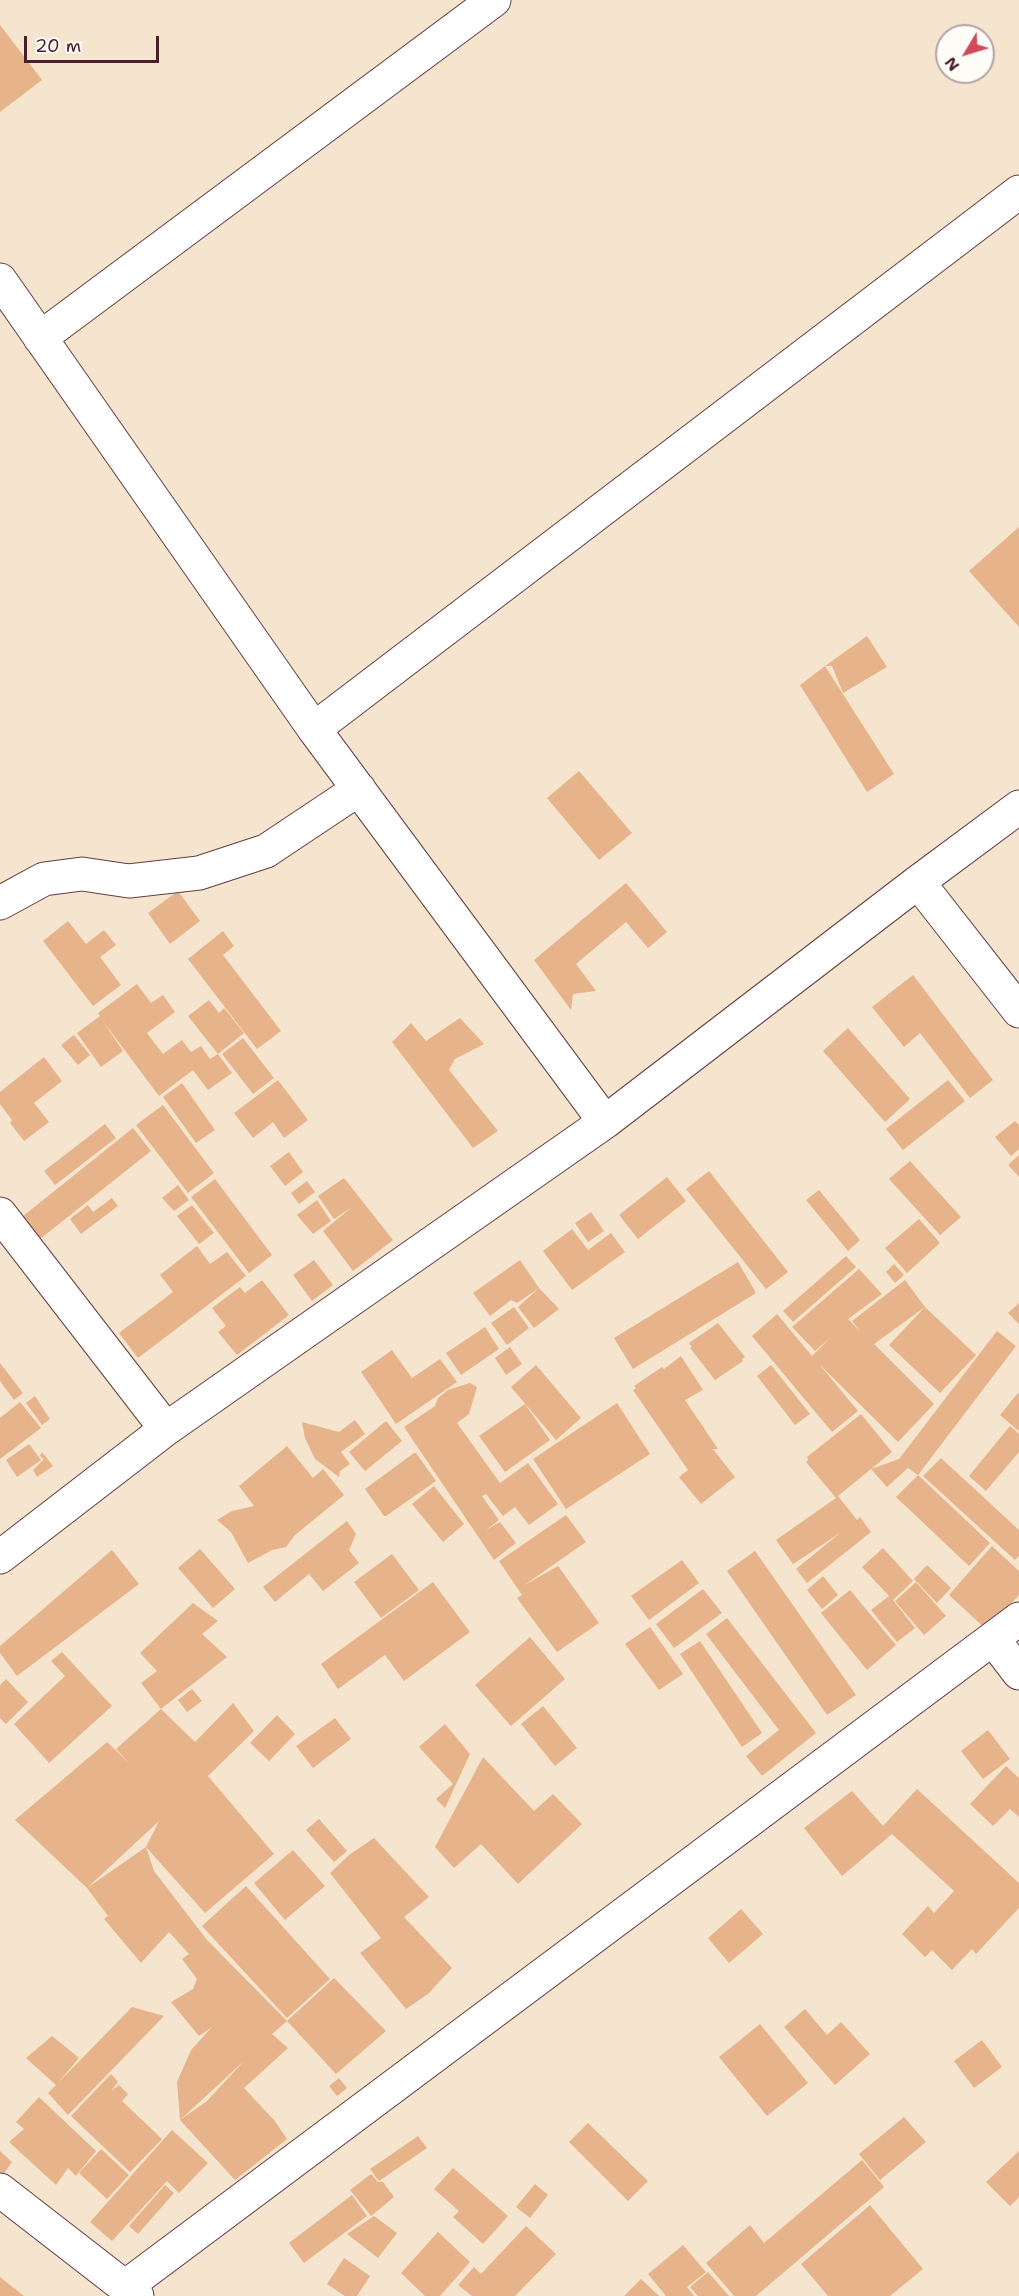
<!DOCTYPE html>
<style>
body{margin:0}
#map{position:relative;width:1019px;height:2296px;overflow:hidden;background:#f6e5ce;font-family:"Shantell Sans",sans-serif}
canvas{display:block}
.north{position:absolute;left:935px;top:24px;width:60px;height:60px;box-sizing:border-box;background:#fdfcf7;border:2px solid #b5a4a5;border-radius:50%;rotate:232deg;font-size:16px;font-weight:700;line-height:24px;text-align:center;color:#4a1f2b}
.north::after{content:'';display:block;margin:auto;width:21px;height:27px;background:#d1495b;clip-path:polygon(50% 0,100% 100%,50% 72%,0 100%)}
.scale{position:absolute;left:24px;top:36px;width:135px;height:27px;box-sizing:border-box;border:3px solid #4a1f2b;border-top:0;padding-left:8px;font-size:18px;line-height:21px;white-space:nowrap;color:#4a1f2b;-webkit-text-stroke:4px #fdfcf7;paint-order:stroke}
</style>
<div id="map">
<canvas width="1019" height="2296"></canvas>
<div class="north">N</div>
<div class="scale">20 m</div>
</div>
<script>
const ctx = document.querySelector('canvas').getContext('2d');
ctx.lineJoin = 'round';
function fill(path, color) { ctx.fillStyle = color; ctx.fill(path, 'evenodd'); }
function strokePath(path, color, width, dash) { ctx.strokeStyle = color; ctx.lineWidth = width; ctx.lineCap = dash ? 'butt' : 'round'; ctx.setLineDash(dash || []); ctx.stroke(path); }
fill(new Path2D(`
 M0 25 42 80 0 112Z
 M1019 527V627L969 571Z
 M867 636 887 667 843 693 832 666H825Z
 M825 666 894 774 867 792 800 685Z
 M579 771 632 833 599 860 547 798Z
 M626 883 667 932 648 948 626 922 576 964 596 991 573 994 571 1010 534 960Z
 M178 891 200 921 170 944 148 913Z
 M68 921 86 944 104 930 116 945 100 957 121 985 93 1006 43 941Z
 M223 931 234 946 223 955 281 1031 257 1049 188 959Z
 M913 975 993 1080 970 1098 920 1033 904 1047 872 1007Z
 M137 984 151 1003 163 995 175 1012 147 1033 163 1054 182 1040 191 1052 201 1046 210 1059 218 1054 188 1016 209 1000 219 1013 224 1008 244 1033 218 1054 232 1073 208 1090 193 1070 159 1096 102 1020 123 1051 101 1067 77 1033 100 1016 98 1013Z
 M460 1018 484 1044 455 1059 449 1070 498 1131 473 1148 392 1042 411 1023 426 1041Z
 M848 1028 910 1099 885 1122 823 1051Z
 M74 1035 90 1055 78 1065 61 1045Z
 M243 1038 274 1078 253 1094 222 1054Z
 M44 1057 62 1081 34 1103 49 1122 24 1141 10 1123 12 1120 0 1104V1092Z
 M278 1080 308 1120 284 1138 273 1122 253 1138 234 1113Z
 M948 1080 965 1101 903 1150 886 1129Z
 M182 1083 215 1130 196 1143 163 1097Z
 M163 1105 214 1173 188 1193 136 1125Z
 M1015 1121 1019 1125V1149L1011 1156 995 1137Z
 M105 1124 116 1138 55 1185 44 1171Z
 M133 1128 151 1151 35 1243 17 1221Z
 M289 1152 303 1172 285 1186 270 1166Z
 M1019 1155V1177L1008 1165Z
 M910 1161 961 1217 940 1235 889 1179Z
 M709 1171 788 1272 766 1289 686 1189Z
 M667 1177 686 1201 638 1239 619 1215Z
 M344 1178 393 1240 353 1271 323 1231 352 1207 334 1219 318 1196Z
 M215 1179 272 1255 249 1273 191 1197Z
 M307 1181 315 1192 299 1204 291 1193Z
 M178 1185 189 1200 174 1211 162 1198Z
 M819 1190 860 1240 848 1251 806 1200Z
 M112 1198 118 1206 81 1234 70 1219 88 1205 93 1212Z
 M317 1200 331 1221 313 1234 297 1215Z
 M192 1205 214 1233 199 1244 177 1216Z
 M591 1212 604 1231 588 1242 575 1223Z
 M919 1219 940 1243 907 1273 885 1248Z
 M572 1229 588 1250 611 1233 625 1252 572 1290 543 1251Z
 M197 1246 210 1264 227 1252 246 1276 138 1358 119 1333 173 1292 160 1275Z
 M846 1256 856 1267 793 1322 783 1311Z
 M314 1260 333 1285 312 1301 293 1275Z
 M520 1260 539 1288 517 1303 511 1300 490 1316 473 1293Z
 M738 1262 756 1293 633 1369 614 1338Z
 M894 1264 904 1275 895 1283 886 1272Z
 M859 1269 882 1294 848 1319 860 1331 852 1321 905 1280 925 1307 976 1355 940 1393 889 1345 925 1307 874 1344 934 1404 898 1442 819 1364 858 1411 832 1432 752 1336 777 1314 812 1356 831 1337 815 1351 792 1327Z
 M262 1280 289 1315 237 1355 218 1332 226 1326 212 1308 240 1287 245 1293Z
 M539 1288 559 1309 534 1328 518 1307Z
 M1019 1303V1324L1008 1313Z
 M514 1307 529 1328 507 1345 491 1323Z
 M718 1323 745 1357 742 1359 743 1361 715 1380 690 1348 692 1347 689 1343Z
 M485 1327 499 1349 461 1375 446 1353Z
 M997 1331 1016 1346 918 1475 908 1468 887 1487 871 1469 838 1496 857 1520 860 1517 871 1532 807 1583 796 1569 840 1533 793 1564 776 1540 836 1498 806 1462 808 1460 807 1457 861 1414 892 1452 871 1469 899 1459Z
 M510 1347 522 1364 506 1375 495 1358Z
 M392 1350 412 1378 440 1359 457 1382 396 1424 361 1372Z
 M681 1356 703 1390 685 1400 718 1449H713L735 1477 701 1504 679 1477 688 1470 633 1390 636 1388 634 1386 662 1367 664 1369Z
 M0 1363 23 1393 14 1400 0 1381Z
 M536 1365 581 1418 556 1440 511 1387Z
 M771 1365 810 1414 795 1425 757 1376Z
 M470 1383 477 1387 469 1414 457 1423 500 1483 528 1463 558 1504 529 1525 515 1507 503 1516 486 1494 482 1496 499 1520 486 1530 500 1522 516 1543 494 1560 404 1427 435 1406 438 1398 448 1390Z
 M1018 1393 1019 1394V1431L1000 1415Z
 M35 1396 50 1419 42 1425 26 1403Z
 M20 1402 41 1428 0 1459V1418Z
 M617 1403 650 1454 566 1509 533 1459Z
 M525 1404 550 1440 505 1472 479 1436Z
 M355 1420 365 1434 341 1452 350 1464 340 1471 339 1477 315 1459 305 1438 302 1422 339 1432Z
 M386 1421 402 1441 365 1471 349 1452Z
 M1010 1426 1019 1434V1452L986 1491 969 1476Z
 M29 1444 41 1460 17 1477 6 1460Z
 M287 1446 313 1478 323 1469 344 1495 295 1535 286 1547 272 1550 248 1563 231 1532 217 1520 232 1511 254 1506 239 1486Z
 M42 1452 53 1466 37 1477 33 1470 44 1459 40 1456Z
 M414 1453H416L436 1481 386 1516H384L365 1489Z
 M941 1458 1019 1530V1556L1015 1560 923 1476Z
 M918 1475 990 1543 969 1566 896 1497Z
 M434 1486 464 1524 443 1542 412 1504Z
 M566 1515 586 1542 523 1586 558 1566 599 1623 557 1652 517 1598 522 1595 499 1561Z
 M347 1521 356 1534 349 1550 359 1563 323 1591 309 1574 275 1602 263 1587Z
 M992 1546 1019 1571V1595L987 1630 949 1595Z
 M883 1548 913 1581 893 1600 915 1628 897 1642 871 1610 889 1596 862 1567Z
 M200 1549 235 1589 213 1608 178 1568Z
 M112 1550 139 1584 17 1676 0 1653V1646Z
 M755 1551 856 1695 827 1715 727 1571Z
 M392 1554 419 1590 381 1618 354 1582Z
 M682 1560 699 1583 649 1620 631 1596Z
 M927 1565 951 1588 937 1603 914 1579Z
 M823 1576 838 1595 822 1609 807 1590Z
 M433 1582 470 1632 404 1681 385 1655 338 1689 321 1664Z
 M916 1582 946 1616 924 1635 895 1601Z
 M703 1589 722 1613 674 1648 656 1624Z
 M850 1590 896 1645 867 1670 821 1613Z
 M193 1603 218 1621 202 1634 227 1657 161 1709 195 1742 233 1703 254 1731 208 1776 274 1854 205 1913 146 1847 154 1871 207 1940 287 2021 272 2034 288 2048 244 2088 274 2120 287 2139 235 2180 180 2120 177 2082 191 2050 212 2027 199 2036 171 2002 193 1989 197 1979 182 1959 189 1954 169 1932 141 1963 104 1919 108 1916 87 1888 146 1847 159 1821 87 1888 15 1820 107 1742 130 1764 116 1749 161 1709 141 1683 157 1671 140 1653ZM244 2061 207 2101 180 2120Z
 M727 1618 816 1733 762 1776 746 1756 779 1730 706 1634Z
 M650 1627 683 1674 659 1690 625 1644Z
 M530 1637 565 1679 511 1726 475 1685Z
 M700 1641 762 1733 742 1747 680 1654Z
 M62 1652 112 1706 49 1763 14 1724 65 1676 51 1661Z
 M6 1679 28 1702 6 1724 0 1718V1685Z
 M192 1689 202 1701 187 1712 178 1700Z
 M543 1706 577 1748 555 1766 521 1724Z
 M277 1715 295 1734 269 1761 250 1743Z
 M335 1718 351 1739 313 1768 296 1746Z
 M445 1724 470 1754 445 1808 436 1799 453 1784 419 1747Z
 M988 1730 1010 1759 983 1779 961 1751Z
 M483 1757 534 1811 553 1794 582 1824 518 1884 481 1844 454 1868 435 1847Z
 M1006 1766 1019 1778V1817L1010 1809 993 1826 970 1804Z
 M917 1789 1019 1883V1908L976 1954 972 1949 952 1970 932 1950 925 1957 902 1934 928 1906 934 1913 954 1891 892 1834 842 1876 804 1828 852 1791 883 1826Z
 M319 1819 347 1851 334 1862 306 1830Z
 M374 1838 429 1897 404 1917 452 1968 428 1994 406 2009 360 1953 381 1938 330 1873 349 1855Z
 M293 1850 325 1886 285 1920 254 1883Z
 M246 1886 330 1979 287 2018 202 1926Z
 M741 1909 763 1934 729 1963 708 1938Z
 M334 1978 386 2031 336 2074 287 2021Z
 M132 2007 164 2016 68 2115 48 2093 56 2085 26 2058 52 2036 79 2058 58 2083Z
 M805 2009 827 2035 841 2022 870 2054 835 2085 784 2027Z
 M760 2024 808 2083 767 2116 719 2057Z
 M982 2040 1002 2067 974 2088 954 2061Z
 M111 2074 118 2082 111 2091 119 2085 128 2094 122 2101 162 2139 130 2172 71 2116Z
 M339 2078 347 2088 337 2096 329 2086Z
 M39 2097 96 2151 76 2176 68 2168 56 2185 9 2142 24 2129 16 2122Z
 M904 2117 926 2142 880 2180 859 2154Z
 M588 2123 648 2181 628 2201 569 2142Z
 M172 2130 208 2163 179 2193 167 2181 112 2241 90 2222Z
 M418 2136 427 2148 379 2181 370 2169Z
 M101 2149 129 2175 107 2199 79 2173Z
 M0 2151 12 2162 0 2179Z
 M1019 2151V2197L1010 2206 986 2182Z
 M862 2160 884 2187 756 2296H734L706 2263 750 2225 764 2243Z
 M453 2168 508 2216 483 2244 453 2217 459 2211 434 2189Z
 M371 2174 378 2182H383L394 2197 371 2216 350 2190Z
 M535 2184 548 2195 530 2218 516 2207Z
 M165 2185 174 2193 138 2234 129 2226Z
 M352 2195 367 2216 304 2263 289 2243Z
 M870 2205 923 2269 890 2296H828L801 2264Z
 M374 2216 397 2233 378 2258 347 2234Z
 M526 2226 556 2254 515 2296H472L458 2285 474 2267 481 2274Z
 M438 2232 470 2262 440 2296H425L401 2273Z
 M683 2245 706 2272 687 2287 694 2296H666L648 2274Z
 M344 2258 370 2276 357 2296H345L327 2284Z
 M708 2272 729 2296H698L690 2287Z
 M0 2277 24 2296H0Z
 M641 2279 659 2296H624Z`), '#e7b38a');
const minor = new Path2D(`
 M0 280 314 729 605 1122
 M40 338 494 0
 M314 729 1019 192
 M918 882 1019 1011
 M0 903 44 879 82 874 129 881 199 873 266 851 359 789
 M0 1214 166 1429
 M0 1557 166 1429 605 1122 918 882 1019 807
 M993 1639 1019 1673
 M0 2190 125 2287
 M137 2296 125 2287 1019 1619`);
strokePath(minor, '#643d43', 35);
strokePath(minor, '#fff', 33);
</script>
